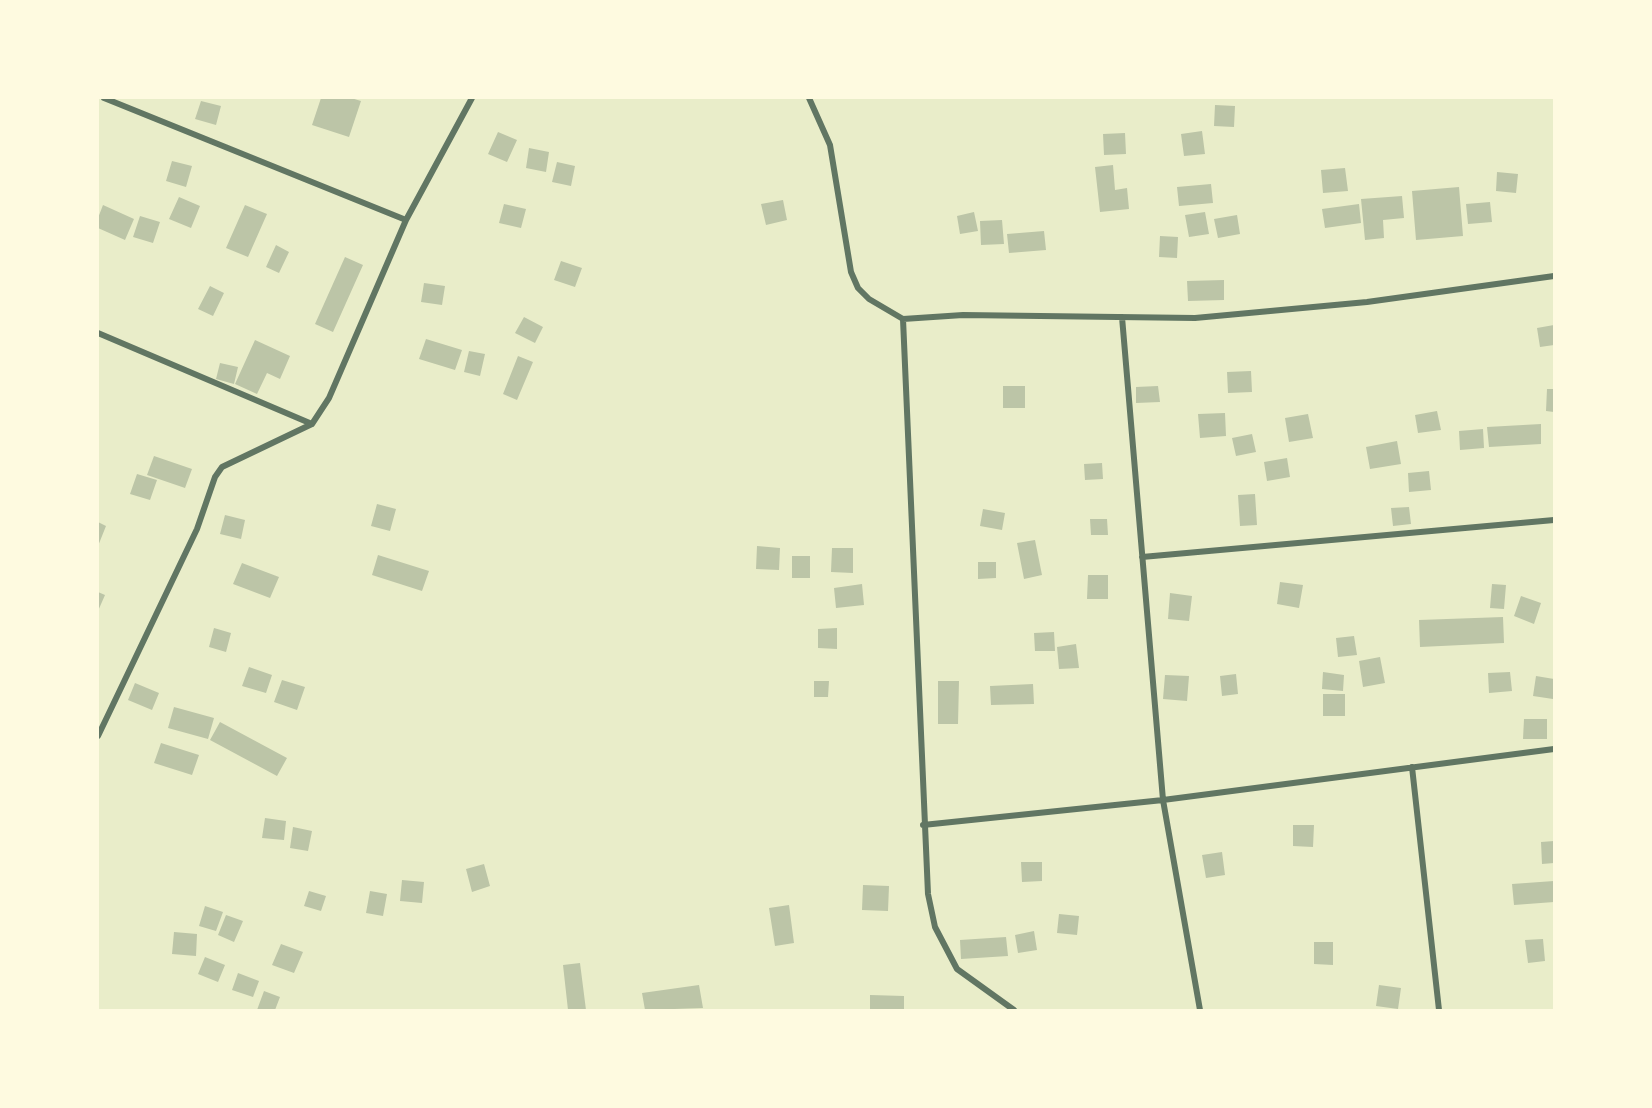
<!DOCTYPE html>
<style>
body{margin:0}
#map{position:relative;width:1652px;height:1108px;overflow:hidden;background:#e9edc9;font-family:Mulish,sans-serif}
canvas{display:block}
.frame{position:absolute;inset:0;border:99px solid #fefae0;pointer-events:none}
</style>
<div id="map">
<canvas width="1652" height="1108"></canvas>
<div class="frame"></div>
</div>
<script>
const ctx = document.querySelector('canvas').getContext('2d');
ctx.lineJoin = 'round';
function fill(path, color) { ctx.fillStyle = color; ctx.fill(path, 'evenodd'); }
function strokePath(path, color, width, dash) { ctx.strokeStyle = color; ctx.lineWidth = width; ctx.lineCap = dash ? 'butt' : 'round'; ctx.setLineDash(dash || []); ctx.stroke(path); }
fill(new Path2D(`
 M321 98H351L361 101 349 137 312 125Z
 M201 101 221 106 216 125 195 119Z
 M1215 105 1235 106 1234 127 1214 126Z
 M1202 131 1205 154 1184 156 1181 134Z
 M498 132 517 140 507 162 488 154Z
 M1125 133 1126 154 1104 155 1103 134Z
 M529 148 549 152 546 172 526 168Z
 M172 161 192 166 186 187 166 181Z
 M557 162 575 166 571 186 552 182Z
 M1113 165 1115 190 1127 188 1129 209 1100 212 1095 167Z
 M1345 168 1348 191 1323 193 1321 170Z
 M1497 172 1518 174 1516 193 1496 191Z
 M1211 184 1213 203 1179 206 1177 187Z
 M1459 187 1463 236 1416 240 1412 191Z
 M1402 196 1404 218 1383 220 1384 238 1365 240 1361 199Z
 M179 197 200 206 191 228 169 219Z
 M783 200 787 220 766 225 761 204Z
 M1490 202 1492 222 1468 224 1466 204Z
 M504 204 526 209 521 228 499 223Z
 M1359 204 1361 223 1325 228 1322 209Z
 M103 205 134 219 125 240 98 228V218Z
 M245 205 267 214 248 257 226 248Z
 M974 212 978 231 960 234 957 216Z
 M1205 212 1209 234 1189 237 1185 215Z
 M1237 215 1240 234 1218 238 1214 219Z
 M140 216 160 222 153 243 133 237Z
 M1002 220 1004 244 981 245 980 221Z
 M1044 231 1046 250 1009 253 1007 234Z
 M1160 236 1178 237 1177 258 1159 257Z
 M276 245 289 252 279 273 266 267Z
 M345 257 363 265 333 332 315 324Z
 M561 261 582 268 575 287 554 280Z
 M1224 280V300L1188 301 1187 281Z
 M424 283 445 286 442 305 421 302Z
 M210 286 224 293 213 316 198 309Z
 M524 317 543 327 535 343 515 333Z
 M1554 325V345L1540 347 1537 328Z
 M426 339 462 350 455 370 419 359Z
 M255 340 290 356 280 379 267 373 257 394 235 384Z
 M469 351 485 354 480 376 464 372Z
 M518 356 533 362 517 400 503 394Z
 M220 363 238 367 234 384 216 379Z
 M1251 371 1252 392 1228 393 1227 372Z
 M1003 386H1025V408H1003Z
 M1158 386 1160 402 1136 403V387Z
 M1547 389H1554V412L1546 411Z
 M1437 411 1441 430 1418 433 1415 415Z
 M1225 413 1226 436 1200 438 1198 414Z
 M1308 414 1313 438 1289 442 1285 418Z
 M1541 424V444L1489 447 1487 427Z
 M1483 429 1484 448 1460 450 1459 431Z
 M1252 434 1256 452 1236 456 1232 438Z
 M1397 441 1401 464 1370 469 1366 447Z
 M154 456 192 469 185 488 147 475Z
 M1287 458 1290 477 1267 481 1264 462Z
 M1102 463 1103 479 1085 480 1084 464Z
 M1429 471 1431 490 1409 492 1408 473Z
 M137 474 157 480 150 500 130 494Z
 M1255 494 1257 525 1240 526 1238 495Z
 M377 504 396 509 390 531 371 526Z
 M1409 507 1411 524 1393 526 1391 508Z
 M983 509 1005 513 1002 530 980 526Z
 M225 515 245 520 241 539 220 534Z
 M1090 519H1107L1108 535H1091Z
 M98 522 106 526 98 546Z
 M1035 540 1042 575 1024 579 1017 543Z
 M757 546 780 548 779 570 756 569Z
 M832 548H853V573L831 572Z
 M378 555 429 571 422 591 372 575Z
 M792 556H810V578H792Z
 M978 562H996V578L978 579Z
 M242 563 279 577 270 598 233 584Z
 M1088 575H1108V599H1087Z
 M1280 582 1303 585 1299 608 1277 604Z
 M862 584 864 605 836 608 834 588Z
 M1492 584 1506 585 1504 609 1490 608Z
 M98 592 105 595 98 611Z
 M1170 593 1192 596 1189 621 1168 619Z
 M1521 596 1541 603 1534 624 1514 616Z
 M1503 617 1504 643 1420 647 1419 620Z
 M214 628 231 633 226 652 209 647Z
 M837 628V649L818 648V629Z
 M1054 632 1055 651H1035L1034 633Z
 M1354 636 1357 655 1338 657 1336 638Z
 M1076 644 1079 668 1059 669 1057 647Z
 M1380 657 1385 683 1363 687 1359 661Z
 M249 667 272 675 266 693 242 686Z
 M1323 672 1344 675 1343 691 1322 689Z
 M1510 672 1512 691 1489 693 1488 673Z
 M1236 674 1238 694 1222 696 1220 676Z
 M1165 675 1189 676 1187 701 1163 699Z
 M1536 676 1554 679 1553 699 1533 696Z
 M282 680 305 687 297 710 274 702Z
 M814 681H829L828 697H814Z
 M938 681H959L958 724H938Z
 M135 683 159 693 152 710 128 700Z
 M1033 684 1034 704 991 705 990 686Z
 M1323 694H1345V716H1323Z
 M174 707 214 718 208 739 168 728Z
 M1524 719H1547V739H1523Z
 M220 722 287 758 277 776 210 740Z
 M161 743 199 755 192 775 154 763Z
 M265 818 286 821 284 840 262 838Z
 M1293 825H1314L1313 847 1293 846Z
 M293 827 312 831 308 851 290 848Z
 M1554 841V863L1542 864 1541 842Z
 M1222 852 1225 875 1206 878 1202 855Z
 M1021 862H1042V881L1022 882Z
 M484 864 490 886 472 892 466 869Z
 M402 880 424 882 422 903 400 901Z
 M1554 881V902L1514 905 1512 884Z
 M863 885 889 886 888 911 862 910Z
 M309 891 326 896 321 911 304 906Z
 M370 891 387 894 383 916 366 913Z
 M789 905 794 943 775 946 769 908Z
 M205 906 223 912 216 931 199 926Z
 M1059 914 1079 916 1077 935 1057 933Z
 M226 915 243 921 234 942 218 935Z
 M1034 931 1037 950 1018 953 1015 935Z
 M174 932 197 934 196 956 172 954Z
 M1006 937 1008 956 961 959 960 940Z
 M1543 939 1545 961 1528 963 1525 940Z
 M1314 942H1333V965L1314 964Z
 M281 944 303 952 294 973 272 965Z
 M205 957 225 965 218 982 198 974Z
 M580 963 586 1010H568L563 965Z
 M238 973 259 981 253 997 232 990Z
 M699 985 703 1008 645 1010 642 993Z
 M1379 985 1401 988 1398 1009 1376 1006Z
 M264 991 280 997 275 1010H257Z
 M870 995 904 996V1010H870Z`), '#bcc5a7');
strokePath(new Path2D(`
 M104 98 406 220
 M809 98 830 145 851 272 858 288 869 299 903 319 963 315 1195 318 1367 302 1554 276
 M1122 317 1163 800 1200 1010
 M903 319 928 894 935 927 957 969 1014 1010
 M98 333 312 424
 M1142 557 1554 520
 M98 736 197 529 215 477 222 467 312 424 329 398 406 220 472 98
 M1412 767 1439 1010
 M923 825 1163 800 1554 749`), '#617663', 6);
</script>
